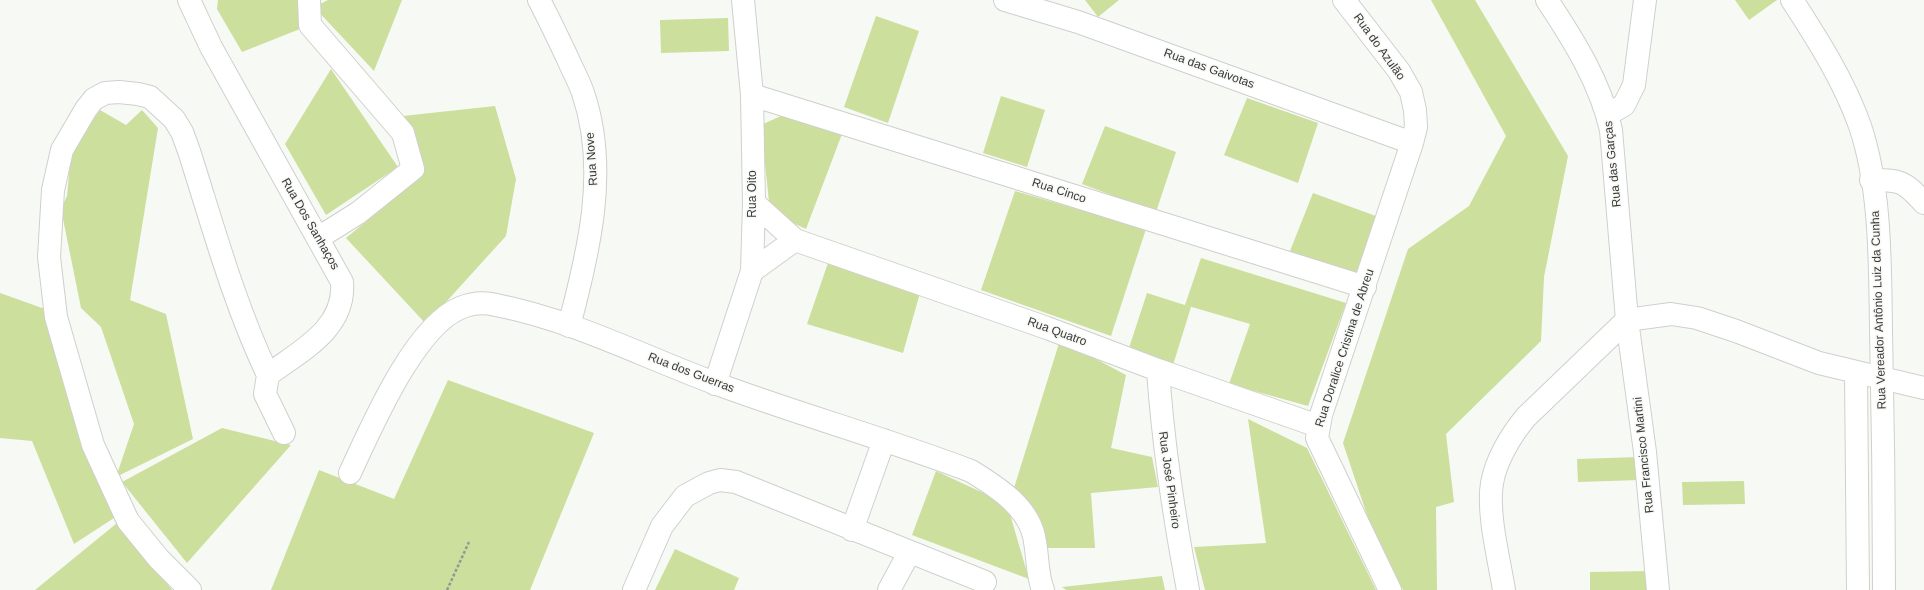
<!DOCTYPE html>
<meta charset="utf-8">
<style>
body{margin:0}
canvas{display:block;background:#f7f9f5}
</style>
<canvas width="1924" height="590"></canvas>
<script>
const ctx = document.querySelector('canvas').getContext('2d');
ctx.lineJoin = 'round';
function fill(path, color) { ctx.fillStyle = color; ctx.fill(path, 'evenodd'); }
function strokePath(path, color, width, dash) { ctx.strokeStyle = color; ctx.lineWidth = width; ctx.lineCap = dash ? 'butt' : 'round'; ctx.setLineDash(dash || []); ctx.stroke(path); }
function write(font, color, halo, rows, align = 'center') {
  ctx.font = font + ' Arial,sans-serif'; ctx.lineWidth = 3; ctx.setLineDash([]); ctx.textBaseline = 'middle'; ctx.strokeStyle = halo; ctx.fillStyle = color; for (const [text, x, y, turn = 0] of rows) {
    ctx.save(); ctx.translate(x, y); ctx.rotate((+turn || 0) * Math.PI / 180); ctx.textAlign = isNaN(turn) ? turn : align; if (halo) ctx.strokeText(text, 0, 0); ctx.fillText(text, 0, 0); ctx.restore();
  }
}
fill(new Path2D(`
 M218 0H301L300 29 242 52 217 9Z
 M328 0H402L374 71 314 7Z
 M1085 0H1119L1098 17Z
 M1431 0H1475L1568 156 1544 277 1541 341 1446 434 1454 502 1436 507 1437 590H1403L1368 518 1343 443 1408 249 1469 206 1506 136Z
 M1735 0H1777L1749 20Z
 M876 16 919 31 888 123 844 107Z
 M728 18 729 51 661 53 660 20Z
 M331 69 398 167 326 215 285 144Z
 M1001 96 1045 110 1027 167 983 153Z
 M1247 98 1318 123 1298 183 1224 155Z
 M495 106 516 179 506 236 426 324 346 238 424 174 403 116Z
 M100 110 126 125 142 110 158 128 130 300 166 314 193 439 116 477 134 424 101 327 81 308 61 209 67 196 71 152Z
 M783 115 842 134 806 229 780 217 769 202 761 125Z
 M1105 126 1176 152 1156 212 1082 184Z
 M1015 191 1146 229 1111 336 981 290Z
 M1313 193 1384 219 1364 279 1290 251Z
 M1201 258 1346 303 1308 406 1229 384 1250 324 1185 305Z
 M829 260 920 293 903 353 807 324Z
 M0 293 45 309 114 518 74 544 32 441 0 438Z
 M1147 293 1191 307 1173 365 1128 351Z
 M1060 340 1126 375 1111 448 1152 457 1158 487 1091 493 1095 548H1046L1014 488Z
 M448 380 594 433 530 590H271L319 470 394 499Z
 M1248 419 1307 448 1376 590H1205L1194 547 1266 543Z
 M222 428 291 445 187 563 122 482Z
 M1639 457 1640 480 1578 482 1577 459Z
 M936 471 1007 504 1029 579 912 535Z
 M1744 481 1745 504 1683 505 1682 482Z
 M117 523 172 590H35Z
 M675 549 739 578 734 590H655Z
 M1651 571 1652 590H1590V572Z
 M1162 576 1165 590H1066L1062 587Z`), '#ccdf9d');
const minor = new Path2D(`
 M189 0 211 47 342 282C346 329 300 351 268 375L265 394 284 433
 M309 0 310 25 403 133 413 169 358 213 318 238
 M539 0C549 19 558 38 567 57 572 69 579 81 583 93 609 169 589 251 569 326
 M1005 0 1078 22 1412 143
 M1344 0 1399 71 1411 92 1415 110 1416 127 1412 143 1321 415 1317 438 1390 590
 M1547 0C1574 41 1600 82 1611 130L1627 320 1645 452 1658 590
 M752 95 1365 287
 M1607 115 1624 105 1634 85 1645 0
 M1871 180C1901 180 1904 181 1924 203
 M754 203 795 240
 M752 271 795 240 1047 328 1158 370 1318 426
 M1627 320 1671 314 1697 318 1736 331 1819 363 1924 388
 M1158 370C1163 444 1174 517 1188 590
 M1856 373 1858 590
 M715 384 752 271 754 203 752 95 743 0
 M350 473C371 428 414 327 460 308 472 303 484 302 496 305 573 320 644 357 717 384 801 415 887 439 971 471 997 487 1031 508 1035 542 1038 558 1037 575 1043 590
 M852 530 884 440
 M190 590 159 559 128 521 93 445 56 317 49 257 53 190 62 150 86 109 94 99 105 93 119 92 138 94 150 97 174 119 182 132 189 151C213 226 234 304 268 375
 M634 590 662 526 685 496 709 483 720 480 736 482 985 582
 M889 590 909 553
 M1504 590C1499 559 1487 513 1492 483 1496 460 1511 435 1526 417L1627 320`);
const major = new Path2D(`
 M1792 0C1818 40 1844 81 1860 126 1881 188 1880 265 1881 330 1883 417 1884 503 1884 590`);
strokePath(minor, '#cfd0cc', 24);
strokePath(major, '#cfd0cc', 24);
strokePath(new Path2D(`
 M447 590 469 542`), '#979896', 2.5, [3, 2]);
strokePath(minor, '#fff', 22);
strokePath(major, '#fff', 22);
write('12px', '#393938', '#f7f9f5', [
 ["Rua do Azulão",1379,47,54],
 ["Rua das Gaivotas",1209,69,20],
 ["Rua Nove",592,159,-94],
 ["Rua das Garças",1613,164,-96],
 ["Rua Cinco",1059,191,18],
 ["Rua Oito",753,194,-90],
 ["Rua Dos Sanhaços",310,224,60],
 ["Rua Vereador Antônio Luiz da Cunha",1879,310,-92],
 ["Rua Quatro",1057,332,20],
 ["Rua Doralice Cristina de Abreu",1345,348,-72],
 ["Rua dos Guerras",691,373,21],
 ["Rua Francisco Martini",1644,455,-96],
 ["Rua José Pinheiro",1169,480,82]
]);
</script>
